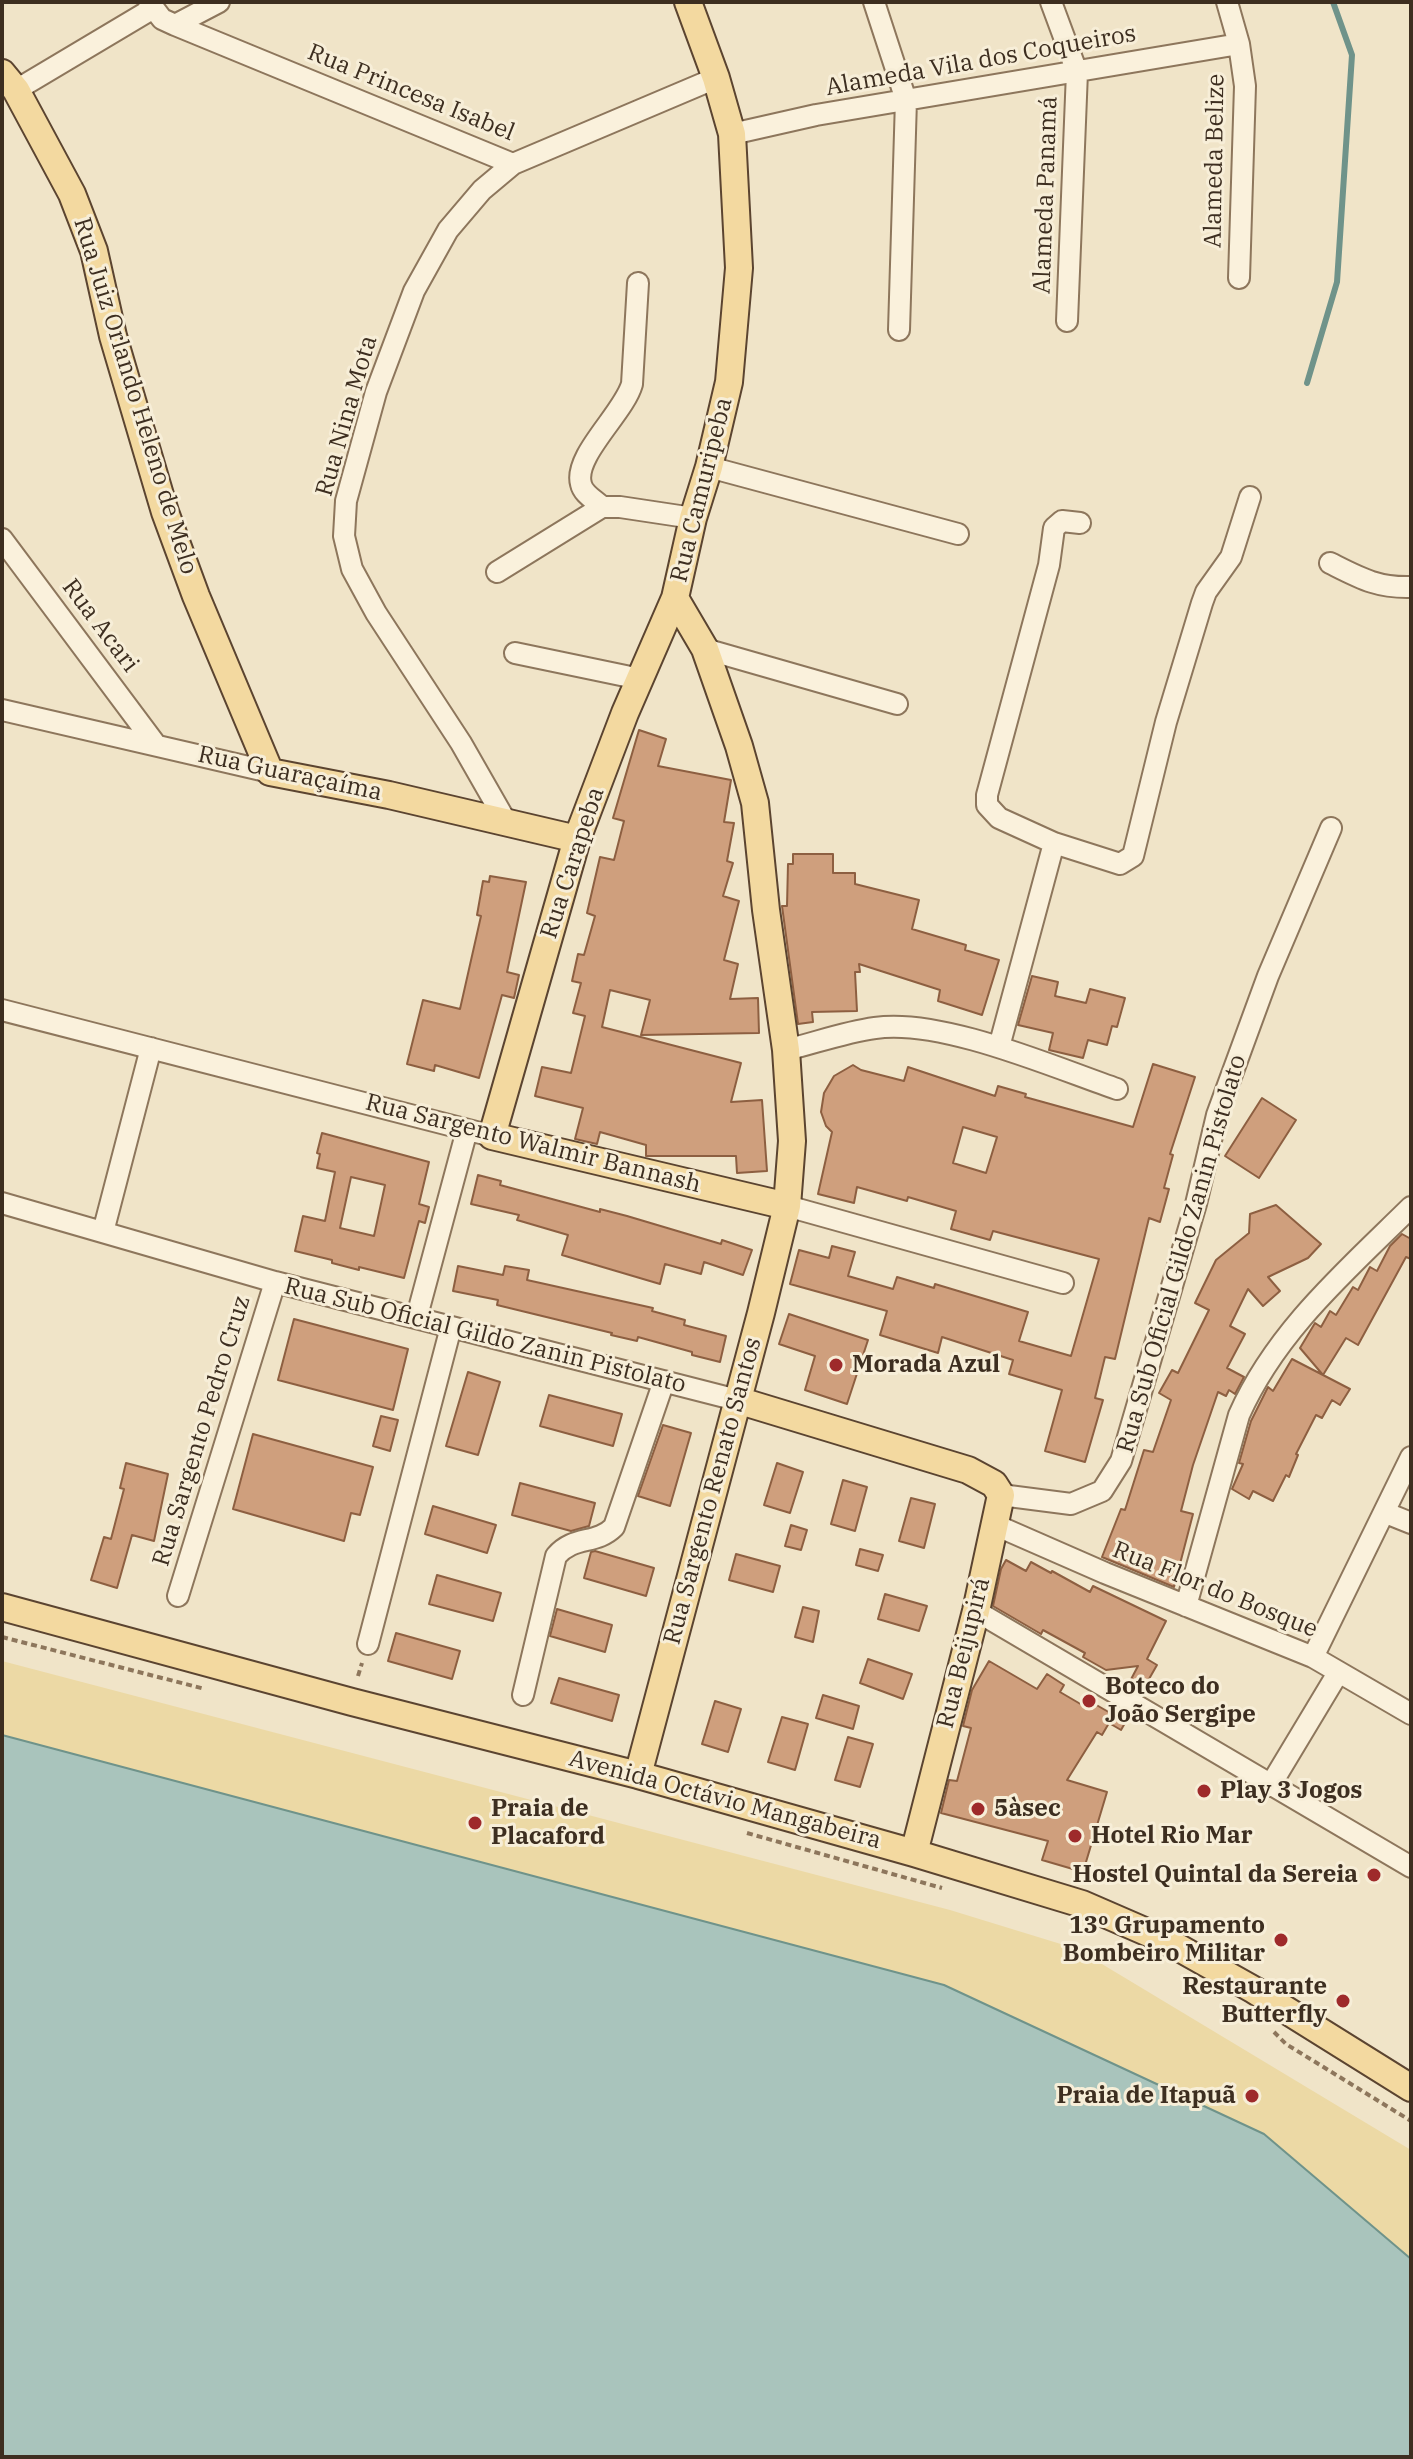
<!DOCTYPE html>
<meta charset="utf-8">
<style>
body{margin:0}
#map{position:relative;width:1413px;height:2459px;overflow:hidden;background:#f0e4c8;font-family:"IBM Plex Serif",serif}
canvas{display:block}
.frame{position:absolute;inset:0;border:4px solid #3d2e20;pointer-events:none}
</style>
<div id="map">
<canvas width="1413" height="2459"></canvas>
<div class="frame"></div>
</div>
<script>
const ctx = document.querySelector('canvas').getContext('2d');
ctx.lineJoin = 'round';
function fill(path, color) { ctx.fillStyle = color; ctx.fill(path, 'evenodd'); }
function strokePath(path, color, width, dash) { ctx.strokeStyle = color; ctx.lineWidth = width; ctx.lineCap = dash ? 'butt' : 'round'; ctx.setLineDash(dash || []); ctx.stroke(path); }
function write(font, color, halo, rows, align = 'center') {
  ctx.font = font + ' "IBM Plex Serif",serif'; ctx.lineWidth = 6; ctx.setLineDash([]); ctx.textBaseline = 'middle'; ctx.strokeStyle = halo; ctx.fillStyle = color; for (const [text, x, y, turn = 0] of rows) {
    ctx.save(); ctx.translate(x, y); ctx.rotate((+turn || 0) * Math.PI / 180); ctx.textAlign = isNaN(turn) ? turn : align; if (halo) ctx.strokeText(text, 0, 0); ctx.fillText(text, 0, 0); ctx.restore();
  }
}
fill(new Path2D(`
 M2 1661 950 1910 1077 1949 1411 2150V2259L1264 2134 944 1985 2 1735Z`), '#ecd9a5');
const water = new Path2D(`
 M2 1735 944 1985 1264 2134 1411 2259V2457H2Z`);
fill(water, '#a9c4bc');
strokePath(water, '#6f938a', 2);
strokePath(new Path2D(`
 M1307 383 1337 282 1352 55 1333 2`), '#6f938a', 6);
const building = new Path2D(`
 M639 730 666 739 658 766 731 780 724 822 734 823 727 861 733 863 723 896 739 901 724 960 738 964 730 999 758 998 759 1033 641 1035 650 1000 610 990 602 1027 741 1063 731 1102 762 1100 767 1171 737 1173 736 1156H646V1145L600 1132 597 1144 575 1139 583 1108 535 1096 542 1067 571 1073 585 1016 573 1013 581 983 572 981 578 954 584 955 595 916 587 913 600 857 614 860 624 821 613 818Z
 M793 854H833V873H855V884L919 900 912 929 966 945 965 950 999 960 982 1015 938 1001 940 990 859 964 860 972H855L857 1011 812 1012 813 1022 798 1024 782 906H787L788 864H793Z
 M490 876 526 882 507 972 519 975 514 998 502 995 479 1078 435 1065 434 1071 407 1064 423 1000 460 1009 481 916 477 915 483 881 489 882Z
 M1032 976 1058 982 1055 996 1086 1003 1090 989 1125 998 1117 1027 1112 1026 1107 1045 1088 1040 1083 1058 1049 1050 1053 1033 1018 1025Z
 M1153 1064 1195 1077 1170 1154 1173 1155 1164 1188 1169 1189 1160 1222 1149 1218 1115 1359 1105 1357 1095 1398 1103 1400 1085 1462 1045 1451 1062 1390 1009 1374 1013 1360 942 1337 938 1353 880 1335 887 1311 790 1284 799 1250 829 1258 832 1246 855 1252 848 1276 893 1289 897 1277 934 1288 935 1284 1028 1312 1019 1341 1071 1356 1099 1259 993 1231 990 1240 951 1229 956 1211 908 1197 907 1201 857 1187 854 1203 818 1194 832 1132 826 1126 821 1112 824 1093 834 1076 853 1065 861 1070 904 1081 908 1067 995 1096 998 1086 1026 1094 1025 1097 1133 1127ZM963 1127 997 1137 986 1173 953 1163Z
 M1262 1098 1296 1120 1259 1178 1225 1156Z
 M322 1133 429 1162 419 1204 429 1207 425 1223 419 1221 404 1278 359 1267V1270L332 1263V1260L295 1251 303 1216 325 1221 335 1172 317 1168 320 1154 317 1153ZM351 1177 385 1185 374 1236 340 1228Z
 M478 1175 501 1181 500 1185 600 1212V1209L627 1216 721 1244 722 1240 752 1250 743 1275 704 1262 701 1274 665 1264 660 1284 562 1255 568 1235 517 1220 519 1215 471 1204Z
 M1276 1205 1321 1244 1308 1258 1268 1277 1280 1291 1263 1306 1248 1289 1230 1326 1245 1334 1227 1368 1244 1377 1235 1394 1229 1390 1226 1396 1218 1392 1193 1465 1181 1511 1193 1514 1174 1587 1102 1557 1121 1509 1125 1510 1144 1450 1153 1452 1171 1400 1159 1393 1172 1370 1178 1373 1209 1310 1195 1303 1216 1260 1249 1233 1250 1214Z
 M1402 1234 1411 1239V1259L1406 1257 1358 1345 1346 1338 1323 1375 1350 1389 1340 1405 1332 1400 1322 1418 1316 1415 1296 1454 1298 1455 1289 1477 1286 1475 1273 1501 1253 1491 1249 1499 1232 1489 1243 1464 1239 1463 1251 1421 1268 1387 1273 1391 1292 1359 1323 1375 1300 1348 1315 1323 1321 1327 1330 1311 1336 1315 1353 1287 1358 1290 1370 1267 1377 1271 1390 1246Z
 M458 1266 503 1275 505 1266 529 1270 527 1280 653 1308 652 1311 685 1320 684 1325 726 1336 720 1362 692 1355V1352L638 1337 637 1341 611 1335 612 1333 497 1305 498 1300 453 1291Z
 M789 1314 868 1340 847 1404 805 1390 815 1356 779 1344Z
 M294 1319 408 1349 393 1410 278 1380Z
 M468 1372 500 1382 478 1455 446 1446Z
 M549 1395 622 1414 613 1446 540 1426Z
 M381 1416 398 1420 390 1451 373 1446Z
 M663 1425 691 1433 670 1506 638 1496Z
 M253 1434 373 1467 360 1515 351 1513 344 1541 233 1509Z
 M126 1463 168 1474 154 1541 132 1535 117 1588 91 1580 104 1537 111 1539 124 1489 120 1488Z
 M777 1463 803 1472 790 1513 764 1505Z
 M843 1480 867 1487 855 1531 831 1524Z
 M520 1483 595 1503 589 1526 571 1531 512 1515Z
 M911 1498 935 1504 924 1548 899 1541Z
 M433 1506 496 1525 487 1553 425 1534Z
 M791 1525 807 1530 801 1550 785 1546Z
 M860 1549 883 1555 878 1571 856 1565Z
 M595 1551 654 1568 646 1596 584 1578 591 1552Z
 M736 1554 780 1566 773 1592 729 1580Z
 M1006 1560 1026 1571 1031 1562 1051 1573 1052 1571 1090 1592 1093 1586 1166 1621 1147 1659 1157 1665 1141 1693 1128 1685 1138 1666 1106 1670 1083 1657 1085 1653 1043 1630 1041 1634 993 1606 1001 1569Z
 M437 1575 501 1593 493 1621 429 1604Z
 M885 1594 927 1606 919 1631 878 1619Z
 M803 1607 819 1611 813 1642 795 1637Z
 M557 1609 612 1625 605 1652 550 1636Z
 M396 1633 460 1651 452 1679 388 1661Z
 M868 1659 912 1674 903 1699 860 1683Z
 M989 1661 1037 1689 1047 1674 1064 1685 1060 1692 1089 1709 1093 1703 1112 1714 1115 1708 1129 1716 1121 1730 1109 1723 1102 1735 1097 1732 1067 1780 1107 1792 1083 1872 1042 1860 1048 1841 941 1813 949 1780 957 1781 971 1728 963 1726 972 1690Z
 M559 1678 619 1695 612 1721 551 1703Z
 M823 1695 859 1706 853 1729 816 1718Z
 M715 1701 741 1709 728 1752 702 1744Z
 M782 1717 808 1724 795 1770 768 1762Z
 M848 1737 873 1744 860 1787 835 1780Z`);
fill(building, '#cf9f7d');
strokePath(building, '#8d5f41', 2);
const minor = new Path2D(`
 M149 2 162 19 175 25 513 164 716 78
 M874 2 906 100 899 330
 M1051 2 1077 72 1067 321
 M1227 2 1239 44 1245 86 1239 278
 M175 25 219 2
 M16 90 152 9
 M732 134 816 115 1239 44
 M709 467 958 534
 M602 507C595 500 583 494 581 484 573 456 624 413 632 384L638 283
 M1080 523 1062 521 1054 528 1049 565 987 795V805L999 818 1054 843 1120 864 1133 856 1166 722 1202 603 1206 592 1231 557 1250 497
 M2 539 156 745
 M1330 563C1360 578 1377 588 1411 587
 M497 572 602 507H620L693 518
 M705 649 897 704
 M515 653 640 679
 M2 710 270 772
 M505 820 461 743 376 613 352 569 344 536 346 501 376 392 414 291 448 230 482 190 513 164
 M2 1010 492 1136
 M999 1047 1054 843
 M786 1050C815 1043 845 1032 875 1028 941 1018 1053 1067 1117 1089
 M2 1203 275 1282 737 1400
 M787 1206 1063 1283
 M103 1232 151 1048
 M417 1316 467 1130
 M1001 1495 1071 1504 1102 1491 1121 1461 1196 1204 1217 1115 1268 976 1331 828
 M1386 1513 1411 1523
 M993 1524 1105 1573 1313 1657 1411 1714
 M178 1596 275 1282
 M1186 1606 1239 1415C1276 1331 1347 1270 1411 1207
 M976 1611 1411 1867
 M368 1644 451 1327
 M1313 1657 1411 1457
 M523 1695 556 1556C574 1535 596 1545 614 1527L664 1381
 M1270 1786 1338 1673`);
const major = new Path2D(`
 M688 2 716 78 732 134 739 268 729 382 709 467 693 518 675 598 625 713 577 839 492 1136 787 1206
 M2 73 16 90 72 194 94 251 113 336 165 512 196 596 270 772 389 795 577 839
 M737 1400 968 1470 994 1484 1001 1495 976 1611 914 1853
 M2 1607 352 1702 638 1775 914 1853 1082 1904 1165 1940 1254 1990 1411 2088
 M638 1775 761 1313 787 1206 792 1141 786 1050 766 910 755 803 739 746 705 649 675 598`);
strokePath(minor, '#8d765c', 24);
strokePath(major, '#5b4430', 30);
strokePath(new Path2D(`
 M2 1637 205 1689
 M358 1676 362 1663
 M747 1833 942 1888
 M1274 2032 1286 2044 1411 2121`), '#8d765c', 4, [6, 4]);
strokePath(minor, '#faf1dc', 20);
strokePath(major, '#f3d9a0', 26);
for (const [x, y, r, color] of [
 [836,1365,8,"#9e2a2b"],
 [1089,1701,8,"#9e2a2b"],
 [1204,1791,8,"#9e2a2b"],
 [978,1809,8,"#9e2a2b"],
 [475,1823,8,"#9e2a2b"],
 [1075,1836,8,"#9e2a2b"],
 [1374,1875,8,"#9e2a2b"],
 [1281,1940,8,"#9e2a2b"],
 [1343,2001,8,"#9e2a2b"],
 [1252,2096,8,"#9e2a2b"]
]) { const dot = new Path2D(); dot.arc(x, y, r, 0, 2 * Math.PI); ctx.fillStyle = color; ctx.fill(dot); strokePath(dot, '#f7eed8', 3); }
write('24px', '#3d2e20', '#f7eed8', [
 ["Alameda Vila dos Coqueiros",981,61,-10],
 ["Rua Princesa Isabel",411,93,22],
 ["Alameda Belize",1215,161,-89],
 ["Alameda Panamá",1046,195,-88],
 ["Rua Juiz Orlando Heleno de Melo",135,396,73],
 ["Rua Nina Mota",347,416,-74],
 ["Rua Camuripeba",702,490,-76],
 ["Rua Acari",100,626,53],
 ["Rua Guaraçaíma",290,774,12],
 ["Rua Carapeba",573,863,-72],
 ["Rua Sargento Walmir Bannash",533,1144,14],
 ["Rua Sub Oficial Gildo Zanin Pistolato",1182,1254,-74],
 ["Rua Sub Oficial Gildo Zanin Pistolato",485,1336,14],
 ["Rua Sargento Pedro Cruz",202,1431,-73],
 ["Rua Sargento Renato Santos",713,1491,-75],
 ["Rua Flor do Bosque",1215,1590,22],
 ["Rua Beijupirá",964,1653,-76],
 ["Avenida Octávio Mangabeira",725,1800,15]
]);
write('bold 24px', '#3d2e20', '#f7eed8', [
 ["Morada Azul",852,1365],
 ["Boteco do",1105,1687],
 ["João Sergipe",1105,1715],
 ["Play 3 Jogos",1220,1791],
 ["Praia de",491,1809],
 ["Placaford",491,1837],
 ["5àsec",994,1809],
 ["Hotel Rio Mar",1091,1836],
 ["Hostel Quintal da Sereia",1358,1875,"right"],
 ["13º Grupamento",1265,1926,"right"],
 ["Bombeiro Militar",1265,1954,"right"],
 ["Restaurante",1327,1987,"right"],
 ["Butterfly",1327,2015,"right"],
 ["Praia de Itapuã",1236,2096,"right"]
], 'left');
</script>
